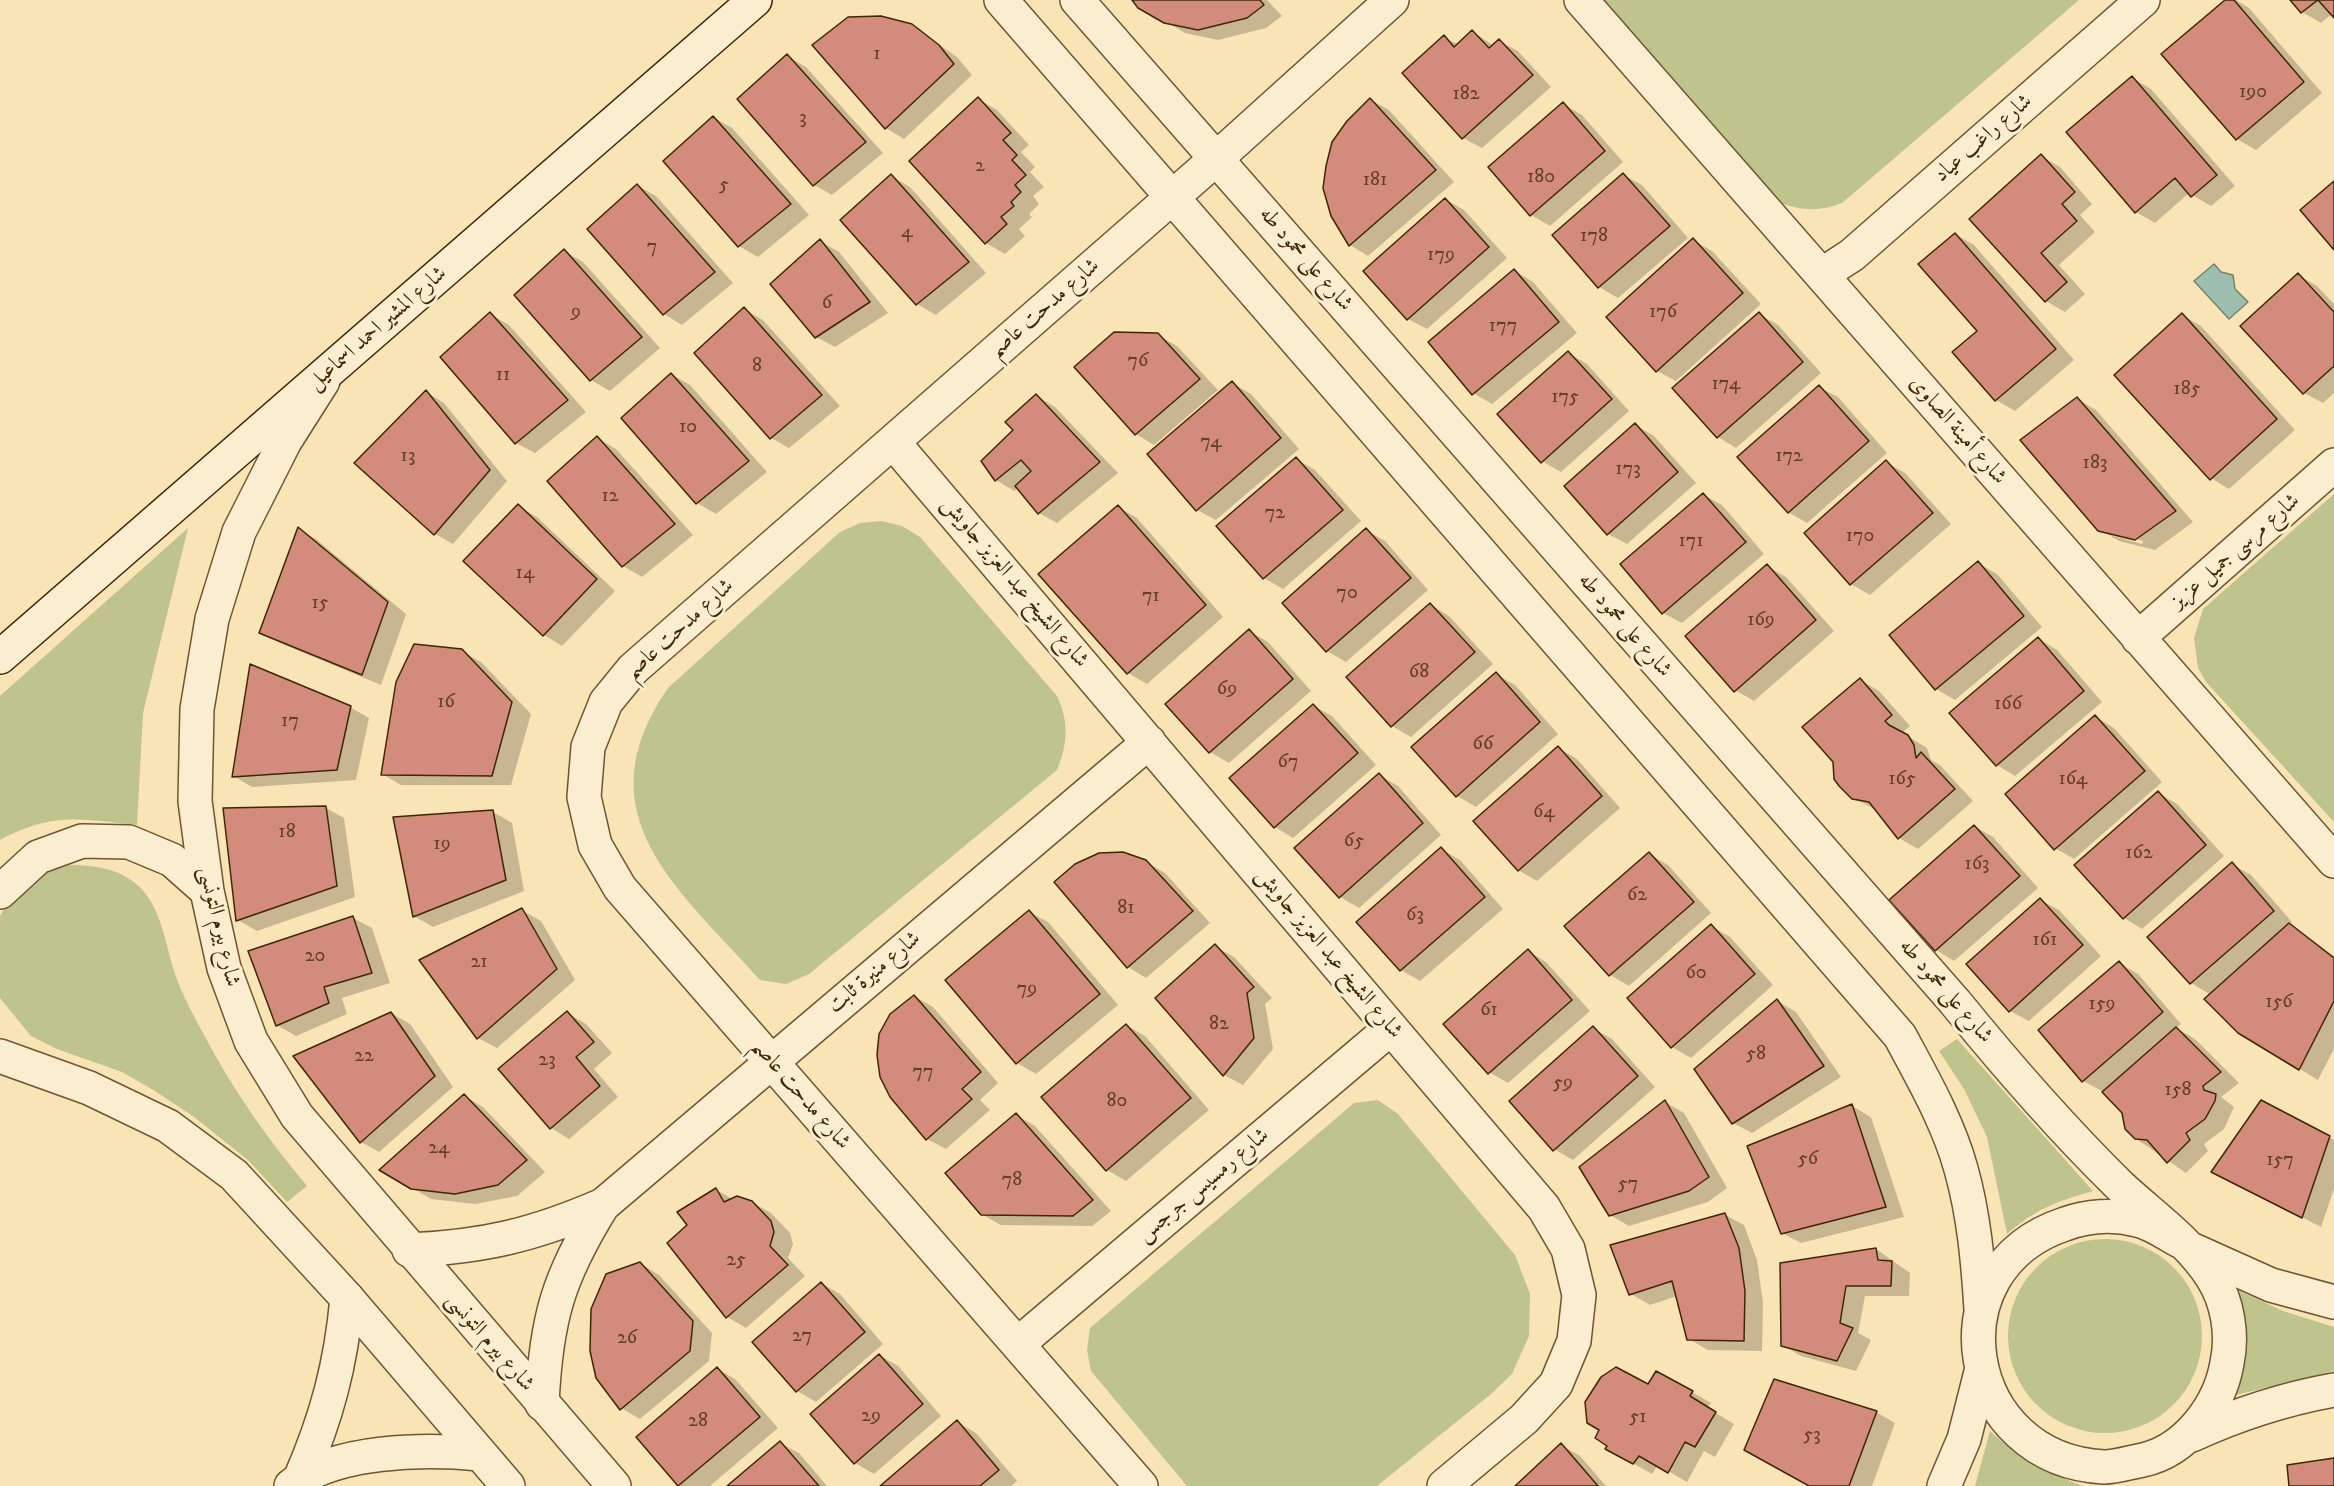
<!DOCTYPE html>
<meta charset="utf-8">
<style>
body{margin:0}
canvas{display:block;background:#f9e4b5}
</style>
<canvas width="2334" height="1486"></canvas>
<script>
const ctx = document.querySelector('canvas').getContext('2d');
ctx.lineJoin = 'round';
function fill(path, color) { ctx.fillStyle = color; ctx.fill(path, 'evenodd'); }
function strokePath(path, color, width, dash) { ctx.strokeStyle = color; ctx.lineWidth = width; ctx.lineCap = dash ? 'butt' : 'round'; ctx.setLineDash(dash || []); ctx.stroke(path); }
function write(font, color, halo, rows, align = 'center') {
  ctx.font = font + ' "IM FELL DW Pica",Amiri,serif'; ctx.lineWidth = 6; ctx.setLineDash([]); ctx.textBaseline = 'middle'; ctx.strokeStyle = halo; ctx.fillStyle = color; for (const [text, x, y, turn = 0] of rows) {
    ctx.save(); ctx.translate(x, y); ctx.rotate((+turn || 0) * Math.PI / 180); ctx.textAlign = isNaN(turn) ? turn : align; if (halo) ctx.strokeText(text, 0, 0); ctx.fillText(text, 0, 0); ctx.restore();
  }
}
fill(new Path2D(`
 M1601 0H2079L1842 203C1818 212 1800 211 1776 201Z
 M2334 494V822L2206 682 2198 668 2194 638 2203 609Z
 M881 521 902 526 920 537 1057 696C1069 722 1068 743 1057 770L809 974 786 984 760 980C679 889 580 815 668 688L840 532 860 523Z
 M188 528 143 713 137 825C81 819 52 812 0 840V696Z
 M70 865C92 865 117 868 135 883 164 906 165 950 178 982 185 1000 195 1018 204 1035 233 1090 267 1138 307 1186L287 1202 248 1160 194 1117 155 1091 122 1072 57 1049 31 1036 0 998V916L5 907 43 870Z
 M1957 1039 2093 1191C2056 1202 2037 1208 2007 1234L1987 1137 1964 1089 1939 1051Z
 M1378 1100 1398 1114 1515 1255 1530 1294 1529 1336 1512 1374 1491 1394 1377 1486H1187L1091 1371 1087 1350 1090 1328 1354 1103Z
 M2008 1336a97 97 0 1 1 194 0a97 97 0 1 1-194 0Z
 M2237 1290 2283 1311 2334 1327V1371L2236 1395C2251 1347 2251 1338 2237 1290Z
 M1990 1431C2018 1457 2046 1472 2083 1486H1975Z`), '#bfc48c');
const water = new Path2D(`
 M2214 264 2221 272 2233 275 2235 289 2248 302 2229 319 2194 281Z`);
fill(water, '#9ebeaf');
strokePath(water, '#78826b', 1.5);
fill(new Path2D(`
 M1134 0H1267L1282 16 1266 28 1218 40 1185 33 1139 6Z
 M2227 0H2236L2249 8 2322 93 2256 150 2237 139Z
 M2292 0H2334V16L2332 14 2321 23 2302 12Z
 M911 25 957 57 972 75 904 139 886 128Z
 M1473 32 1494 46 1499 41 1518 51 1551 87 1482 148 1463 138 1444 37 1459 45Z
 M787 56 806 67 883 153 832 195 814 185Z
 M2132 78 2151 89 2235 186 2211 206 2189 193 2155 223 2136 212Z
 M978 99 997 110 1029 145 1021 152 1035 167 1030 172 1044 187 1033 196 1039 204 1029 214 1032 217 1019 229 1025 236 1005 254 986 243 911 161Z
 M1371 100 1389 110 1454 182 1368 256 1350 245 1332 215Z
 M1563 104 1582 115 1623 162 1550 226 1531 215Z
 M713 117 732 128 809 215 758 257 739 246Z
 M2041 156 2060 167 2092 204 2080 215 2095 232 2059 265 2085 294 2065 312 2046 301 1972 219Z
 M1623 175 1642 185 1688 238 1618 298 1599 287 1554 235Z
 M891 176 910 187 986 273 936 315 917 304Z
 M638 186 656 196 733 283 682 325 664 314Z
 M1445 199 1464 210 1507 258 1427 329 1408 319Z
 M1955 234 1974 245 2074 360 2015 411 1996 400 1954 353 1979 331Z
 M1693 240 1712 251 1761 304 1676 381 1657 371Z
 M820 241 839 252 888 313 835 347 816 337Z
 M564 251 583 262 660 348 610 391 591 380Z
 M1515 271 1533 282 1577 333 1492 404 1473 393Z
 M2298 275 2317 286 2334 304V393L2323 403 2304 393Z
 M744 309 763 320 840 406 789 448 771 438Z
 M490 314 509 325 586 412 535 453 516 443Z
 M1759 314 1778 325 1821 373 1736 448 1718 437Z
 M2182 315 2201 326 2295 430 2229 489 2211 478Z
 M1157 335 1177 346 1218 390 1154 445 1136 434Z
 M1568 353 1587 364 1629 411 1561 472 1542 461Z
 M671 374 690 385 767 472 716 514 697 503Z
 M1232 383 1251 394 1299 449 1216 520 1197 510Z
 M1819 387 1838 397 1887 453 1807 523 1788 512Z
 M426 392 444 403 507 481 453 544 435 534Z
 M1037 396 1055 407 1118 473 1057 523 1039 513 1018 488 1014 491 996 480 1015 430Z
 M2077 399 2096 410 2193 522 2155 550 2119 541 2099 529ZM2106 531 2143 541 2142 544 2110 535Z
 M1635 425 1654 436 1696 483 1627 544 1608 534Z
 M597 438 616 449 693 535 642 577 623 566Z
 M1296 459 1315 470 1361 521 1283 589 1264 578 1218 526Z
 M1886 462 1905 473 1951 524 1870 595 1851 584 1806 533Z
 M1704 495 1722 505 1764 554 1682 623 1663 613Z
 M518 506 537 517 615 591 562 646 544 635Z
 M1118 507 1137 518 1223 617 1147 684 1128 673Z
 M299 529 317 540 406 614 381 685 280 643 261 633Z
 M1366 530 1385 541 1428 590 1346 662 1327 651 1284 603Z
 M1978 563 1997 574 2042 627 1955 700 1936 689Z
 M1767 566 1786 577 1834 631 1754 701 1735 690Z
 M1431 605 1449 616 1493 664 1411 737 1392 726Z
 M1249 631 1268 642 1311 691 1229 763 1210 752 1167 704Z
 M2039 639 2057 650 2102 702 2015 776 1997 765Z
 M461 651 481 662 531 714 511 785H401L382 774Z
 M1496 674 1515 685 1558 734 1476 807 1457 796Z
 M1860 680 1879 691 1910 726 1903 732 1906 735 1927 748 1931 760 1940 765 1973 801 1918 849 1899 838 1877 810 1853 798Z
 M1314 706 1332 716 1376 765 1293 838 1275 827Z
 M350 707 369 718 356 780 252 787 233 776Z
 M2096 717 2114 728 2162 782 2074 859 2055 848Z
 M1558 748 1577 759 1620 808 1537 881 1518 870Z
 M1379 775 1398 786 1441 835 1359 908 1340 897Z
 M2158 793 2177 804 2224 856 2142 929 2124 918Z
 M326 808 344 818 355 897 257 931 238 920 225 810Z
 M493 812 512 823 524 891 433 927 414 916Z
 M1974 826 1993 837 2038 888 1954 961 1936 950Z
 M1441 849 1460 860 1503 909 1420 981 1401 970 1358 922Z
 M1649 854 1668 865 1711 913 1629 986 1610 975Z
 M1146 862 1165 873 1210 923 1146 978 1128 967Z
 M2232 864 2251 875 2292 922 2289 925 2334 956V1049L2318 1080 2239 1032 2211 995 2191 983 2149 937Z
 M2040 900 2059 910 2101 956 2029 1021 2010 1011Z
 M522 910 541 921 575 980 497 1048 478 1038Z
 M1029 912 1048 922 1118 1005 1036 1074 1017 1063Z
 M353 918 372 928 390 983 342 998 347 1014 296 1036 277 1025Z
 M1711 926 1730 937 1773 985 1691 1058 1672 1047Z
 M1215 946 1234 957 1272 998 1265 1004 1273 1049 1243 1085 1224 1075Z
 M1528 951 1546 962 1590 1011 1508 1083 1489 1072Z
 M2119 963 2138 974 2181 1024 2176 1028 2195 1039 2239 1083 2221 1097 2234 1107 2224 1129 2204 1144 2208 1151 2186 1173 2135 1138 2123 1112 2102 1091 2083 1081Z
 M914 996 933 1007 998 1083 980 1100 990 1110 946 1149 927 1139Z
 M1777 1001 1796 1012 1841 1077 1752 1133 1733 1123Z
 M391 1013 410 1024 453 1087 379 1152 361 1142Z
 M567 1013 586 1024 612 1053 594 1069 618 1097 569 1139 551 1128Z
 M1126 1025 1145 1036 1209 1110 1126 1181 1107 1170Z
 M1593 1028 1612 1039 1655 1087 1573 1160 1554 1149Z
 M464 1096 483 1107 545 1172 517 1196 475 1204 431 1199 381 1169Z
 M1665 1102 1684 1113 1727 1188 1708 1202 1629 1226 1610 1215Z
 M2261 1102 2334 1140V1189L2321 1227 2213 1172Z
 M1852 1106 1871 1117 1904 1217 1801 1243 1782 1233Z
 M1016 1115 1035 1126 1111 1211 1092 1226 1001 1225 981 1214Z
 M716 1190 733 1199 751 1202 771 1213 790 1233 793 1244 788 1258 805 1276 746 1328 727 1317 669 1243 689 1225Z
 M1725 1215 1744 1225 1757 1260 1763 1303 1762 1351 1708 1350 1689 1339 1677 1296 1650 1305 1631 1294Z
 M1876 1249 1910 1273 1909 1296H1865L1858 1333 1871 1340 1856 1371 1801 1356 1782 1345Z
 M640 1263 659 1275 712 1333 709 1361 640 1419 621 1408Z
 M821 1283 840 1294 883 1344 816 1402 797 1391 754 1342Z
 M879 1355 898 1366 941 1416 874 1474 855 1463 812 1414Z
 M718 1369 736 1380 778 1428 710 1486H681L638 1437Z
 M1692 1392 1711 1403 1707 1408 1734 1424 1715 1457 1704 1451 1687 1482 1658 1465 1652 1474 1607 1449Z
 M1876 1412 1895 1423 1872 1486H1811Z
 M957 1422 976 1433 1017 1481 1011 1486H882Z
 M780 1443 799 1453 827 1486H729Z
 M1561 1445 1580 1456 1606 1486H1517Z`), '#0003');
const building = new Path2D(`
 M1132 0H1260L1264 5 1247 18 1198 30 1164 23 1138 8Z
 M2225 0H2234L2304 82 2236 140 2161 54Z
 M2290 0H2334V18L2318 0 2301 13Z
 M881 16 912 24 939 45 954 64 885 129 812 45 848 17Z
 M1472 30 1489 48 1499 39 1533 75 1462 139 1402 73 1444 35 1454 47Z
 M787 54 866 142 813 186 737 99Z
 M2132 76 2217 175 2191 197 2175 178 2135 213 2066 132Z
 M978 97 1011 133 1003 140 1017 155 1012 160 1026 175 1015 185 1021 192 1011 202 1014 206 1001 217 1007 224 985 244 909 161Z
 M1370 98 1436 170 1349 246 1331 216 1323 188 1326 166 1332 142 1347 121Z
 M1563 102 1605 151 1530 216 1488 167Z
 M713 116 791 204 738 247 663 161Z
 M2041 154 2075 192 2062 204 2077 221 2041 253 2067 282 2045 302 1969 219Z
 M1623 173 1670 226 1598 288 1552 235Z
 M891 174 969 262 916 305 840 220Z
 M2334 181V250L2300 210Z
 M637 184 715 272 663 315 587 229Z
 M1445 198 1489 247 1407 320 1363 271Z
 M1955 233 2056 349 1995 401 1952 352 1977 331 1918 264Z
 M1693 238 1743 293 1656 372 1606 317Z
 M820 239 870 302 815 338 770 284Z
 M564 249 642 337 590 381 514 295Z
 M1514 269 1559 322 1472 395 1428 342Z
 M2298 273 2334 312V366L2303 394 2240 326Z
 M744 307 822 395 770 439 694 353Z
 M490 312 568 400 515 444 440 357Z
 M1759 312 1803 362 1717 438 1672 388Z
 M2182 313 2277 419 2210 480 2114 375Z
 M1114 332 1158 333 1200 379 1135 435 1074 367Z
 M1568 351 1612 399 1541 463 1497 414Z
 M671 373 749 461 696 504 621 418Z
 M1232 381 1281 438 1196 511 1147 454Z
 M1819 385 1869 441 1788 513 1737 457Z
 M426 390 490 470 434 535 354 463Z
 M1036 394 1100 462 1038 514 1015 486 1031 471 1021 460 995 481 981 461 1013 430 1005 422Z
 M2077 397 2176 511 2135 540 2098 531 2020 440Z
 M1635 423 1678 472 1607 535 1564 486Z
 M597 436 675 524 622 567 547 481Z
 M1296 457 1343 510 1263 579 1216 526Z
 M1886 460 1933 513 1850 585 1804 533Z
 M1703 493 1746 542 1662 614 1620 564Z
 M518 504 597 579 543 636 463 561Z
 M1118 505 1206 605 1127 674 1038 574Z
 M298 527 388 602 362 675 259 633Z
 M1366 528 1411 578 1326 652 1282 603Z
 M1978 561 2024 616 1935 690 1889 635Z
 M1767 564 1816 620 1734 692 1685 636Z
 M1430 603 1475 652 1391 727 1346 677Z
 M1249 629 1293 679 1209 753 1165 704Z
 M2038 637 2084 691 1996 766 1949 713Z
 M414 644 462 649 512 702 492 776 381 775 396 682Z
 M250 664 351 706 337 770 232 777Z
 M1496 672 1540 722 1456 797 1411 747Z
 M1860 678 1892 715 1885 721 1889 725 1908 735 1914 745 1916 758 1921 752 1955 789 1898 839 1869 802 1852 799 1839 786 1834 779 1833 762 1802 727Z
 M1313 704 1358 753 1274 828 1229 778Z
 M2095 715 2145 771 2054 850 2005 794Z
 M1558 746 1602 796 1518 871 1473 821Z
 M1379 773 1423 823 1339 898 1294 848Z
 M2158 791 2206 845 2123 919 2074 865Z
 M326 806 337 886 236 921 223 808Z
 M493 810 506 880 413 917 393 817Z
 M1974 825 2020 876 1935 951 1889 900Z
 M1441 847 1485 897 1400 971 1356 922Z
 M1123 852 1146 860 1193 911 1127 968 1054 882 1075 864 1099 853Z
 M1649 852 1694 902 1609 976 1564 926Z
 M2232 862 2274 911 2190 984 2147 937Z
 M2040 898 2083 945 2009 1012 1966 964Z
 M522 908 557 969 477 1039 419 960Z
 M1029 910 1100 994 1016 1064 945 980Z
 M353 916 372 973 324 987 329 1003 276 1026 248 951Z
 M2289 923 2334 958V1001L2299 1070 2238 1033 2204 999Z
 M1711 924 1755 974 1671 1048 1627 998Z
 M1215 944 1254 987 1247 993 1254 1038 1223 1076 1155 998Z
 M1528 949 1572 1000 1488 1074 1443 1024Z
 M2119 961 2163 1012 2082 1082 2038 1030Z
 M914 995 981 1072 962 1089 972 1099 926 1140 890 1097 880 1077 877 1055 879 1034 890 1014Z
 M1777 999 1824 1066 1732 1124 1694 1069Z
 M567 1011 594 1042 576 1057 600 1086 550 1129 498 1069Z
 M391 1012 435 1076 360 1143 293 1056Z
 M1126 1024 1191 1098 1106 1171 1041 1097Z
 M1593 1026 1638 1076 1553 1151 1509 1101Z
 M2176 1027 2221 1072 2203 1086 2204 1090 2216 1094 2215 1101 2205 1119 2186 1133 2190 1140 2167 1163 2147 1140 2135 1139 2125 1129 2122 1113 2102 1092Z
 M464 1094 527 1160 498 1185 455 1194 411 1189 379 1170Z
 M1665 1100 1709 1177 1689 1191 1609 1216 1579 1167Z
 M2261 1100 2330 1136 2302 1218 2211 1172Z
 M1852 1104 1886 1207 1781 1234 1747 1146Z
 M1016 1113 1093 1200 1073 1216 981 1215 945 1173Z
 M716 1188 724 1202 737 1196 752 1201 771 1221 774 1232 770 1246 788 1265 726 1318 667 1243 687 1225 677 1212Z
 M1725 1213 1739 1248 1745 1291 1744 1341 1687 1340 1672 1281 1629 1295 1610 1245Z
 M1876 1248 1878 1260 1892 1261 1891 1286H1846L1840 1323 1853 1328 1837 1361 1781 1346 1780 1263Z
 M640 1262 693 1321 690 1351 620 1410 596 1378 590 1351 591 1309 606 1274Z
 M821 1282 865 1332 796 1392 752 1342Z
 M879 1354 923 1404 854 1464 810 1414Z
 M717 1367 760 1417 678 1486 636 1437Z
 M1616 1367 1648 1384 1656 1371 1693 1391 1690 1396 1716 1412 1695 1447 1685 1442 1668 1473 1639 1456 1633 1464 1605 1449 1607 1446 1595 1438 1599 1430 1587 1423 1585 1402 1601 1377Z
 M1774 1379 1877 1411 1849 1486H1809L1744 1450Z
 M957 1420 999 1470 980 1486H880Z
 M780 1441 819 1486H727Z
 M1561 1443 1598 1486H1515Z
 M2334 1458V1486H2289L2287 1465Z`);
fill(building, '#d38b7c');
strokePath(building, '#3f2706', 1.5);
const minor = new Path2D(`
 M1581 0 2334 861
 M1823 274 1852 255 2143 0
 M893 442 1544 1208 1568 1249 1579 1295 1574 1341 1556 1384 1524 1419 1444 1486
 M2138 638 2334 465
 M409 1250C483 1247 534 1235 603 1205L1149 742
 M1018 1344 1391 1028
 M542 1404C546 1319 558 1277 603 1205
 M300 1479C327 1417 341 1364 347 1298
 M291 1486C334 1449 426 1449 480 1454
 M1141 1486 620 888 595 845 584 797 588 747 606 702 633 669 1217 158 1392 0`);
const tertiary = new Path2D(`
 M1001 0 1900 1036C1923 1079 1948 1122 1961 1169 1974 1215 1978 1262 1981 1309
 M1077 0 1955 1002C2007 1066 2061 1128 2120 1186 2151 1215 2189 1241 2212 1277 2228 1302 2233 1335 2227 1363 2220 1405 2187 1450 2143 1460 2131 1462 2117 1467 2104 1467 1962 1460 1929 1269 2065 1224 2087 1216 2113 1214 2137 1220 2152 1223 2168 1235 2182 1242
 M323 381 285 441 239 532 212 619 197 709 195 801 207 891 224 968 251 1041 297 1116 614 1486
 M0 892 38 857 82 841 129 842 172 860 207 891
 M0 1056 89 1088 168 1126 234 1175 347 1298 508 1486
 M2193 1250 2271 1285 2334 1302
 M2192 1435C2238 1414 2284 1399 2334 1390
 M1944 1486 1964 1439 1981 1372`);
const secondary = new Path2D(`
 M0 657 755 0`);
strokePath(minor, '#6e5632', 36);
strokePath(tertiary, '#6e5632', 36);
strokePath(secondary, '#3f2706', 36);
strokePath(minor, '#fbedcf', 33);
strokePath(tertiary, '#fbedcf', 33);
strokePath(secondary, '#fbedcf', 33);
write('20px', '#644024', null, [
 ["1",877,55],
 ["190",2253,93],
 ["182",1466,95],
 ["3",803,119],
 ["2",980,167],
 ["180",1541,178],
 ["181",1375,181],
 ["5",724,186],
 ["4",907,233],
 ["178",1594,237],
 ["7",652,248],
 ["179",1441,256],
 ["6",827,304],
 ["9",576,313],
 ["176",1663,313],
 ["177",1503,327],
 ["76",1138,362],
 ["8",757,367],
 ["11",503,376],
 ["174",1726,385],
 ["185",2187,390],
 ["175",1565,398],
 ["10",688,428],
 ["74",1211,443],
 ["13",408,457],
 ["172",1789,457],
 ["183",2095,464],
 ["173",1628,470],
 ["12",610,497],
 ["72",1275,514],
 ["170",1860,537],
 ["171",1691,542],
 ["14",525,574],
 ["70",1347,594],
 ["71",1151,597],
 ["15",320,604],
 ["169",1761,621],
 ["68",1419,673],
 ["69",1227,690],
 ["16",446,703],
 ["166",2008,705],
 ["17",290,722],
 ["66",1483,745],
 ["67",1288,763],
 ["165",1902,780],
 ["164",2073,780],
 ["64",1544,813],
 ["18",287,833],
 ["65",1354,842],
 ["19",442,845],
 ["162",2139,854],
 ["163",1977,865],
 ["62",1637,896],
 ["81",1126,909],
 ["63",1415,916],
 ["161",2045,941],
 ["20",315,957],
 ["21",479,963],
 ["60",1696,974],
 ["79",1027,990],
 ["156",2279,1003],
 ["159",2102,1005],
 ["61",1489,1011],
 ["82",1219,1025],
 ["58",1756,1055],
 ["22",364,1057],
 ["23",547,1061],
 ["77",923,1073],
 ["59",1563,1084],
 ["158",2178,1091],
 ["80",1117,1102],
 ["24",439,1149],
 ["56",1808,1160],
 ["157",2280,1161],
 ["78",1012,1181],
 ["57",1628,1185],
 ["25",736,1261],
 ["27",802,1337],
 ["26",627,1339],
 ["29",871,1417],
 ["51",1638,1418],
 ["28",698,1422],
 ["53",1812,1436]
]);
write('22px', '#3f2706', '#fbedcf', [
 ["شارع راغب عياد",1984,139,-41],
 ["شارع على محمود طه",1305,260,49],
 ["شارع مدحت عاصم",1045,309,-41],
 ["شارع المشير احمد اسماعيل",378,329,-41],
 ["شارع أمينة الصاوى",1957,431,49],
 ["شارع مرسى جميل عزيز",2236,552,-41],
 ["شارع الشيخ عبد العزيز جاويش",1014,583,50],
 ["شارع على محمود طه",1624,626,49],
 ["شارع مدحت عاصم",680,630,-42],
 ["شارع بيرم التونسى",218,927,77],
 ["شارع الشيخ عبد العزيز جاويش",1328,954,50],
 ["شارع منيرة ثابت",875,973,-40],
 ["شارع على محمود طه",1945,992,49],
 ["شارع مدحت عاصم",800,1095,49],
 ["شارع رمسيس جرجس",1204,1186,-40],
 ["شارع بيرم التونسى",489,1343,49]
]);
</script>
